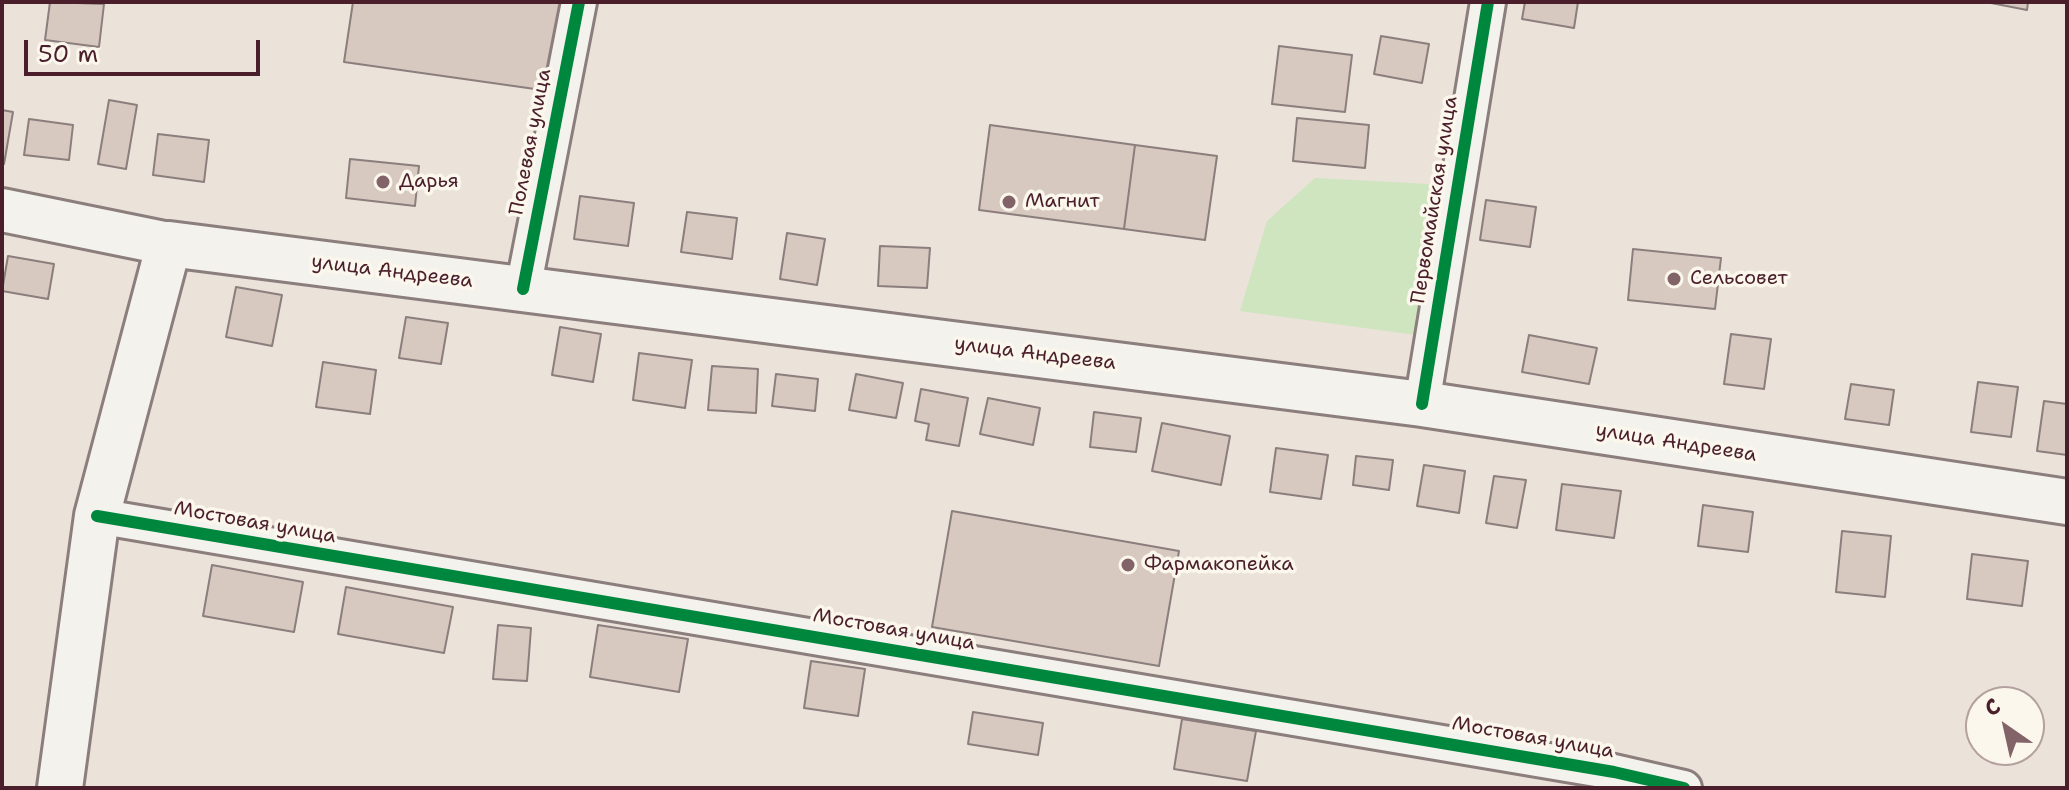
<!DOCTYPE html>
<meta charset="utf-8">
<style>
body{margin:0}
#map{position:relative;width:2069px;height:790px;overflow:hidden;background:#ebe2d9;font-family:"Shantell Sans",sans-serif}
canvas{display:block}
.frame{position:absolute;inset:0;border:4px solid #4a1f2b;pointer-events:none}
.north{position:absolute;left:1965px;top:686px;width:80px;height:80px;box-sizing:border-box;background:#fbf7ec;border:2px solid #b4a19f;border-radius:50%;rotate:326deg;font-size:22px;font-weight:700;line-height:32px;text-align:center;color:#4a1f2b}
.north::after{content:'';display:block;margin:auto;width:28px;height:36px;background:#826368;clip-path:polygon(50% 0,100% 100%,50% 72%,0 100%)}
.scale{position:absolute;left:24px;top:40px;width:236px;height:36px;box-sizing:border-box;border:4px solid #4a1f2b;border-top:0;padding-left:10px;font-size:24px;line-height:28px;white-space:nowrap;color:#4a1f2b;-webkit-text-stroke:6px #fbf7ec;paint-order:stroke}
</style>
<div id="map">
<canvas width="2069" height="790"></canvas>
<div class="frame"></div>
<div class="north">С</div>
<div class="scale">50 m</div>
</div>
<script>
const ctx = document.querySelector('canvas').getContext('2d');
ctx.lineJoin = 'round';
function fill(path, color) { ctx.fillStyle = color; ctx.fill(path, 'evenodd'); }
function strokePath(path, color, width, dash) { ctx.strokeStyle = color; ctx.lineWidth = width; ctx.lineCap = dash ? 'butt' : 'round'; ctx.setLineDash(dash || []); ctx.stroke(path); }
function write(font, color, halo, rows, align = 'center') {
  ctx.font = font + ' "Shantell Sans",sans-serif'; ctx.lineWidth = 7; ctx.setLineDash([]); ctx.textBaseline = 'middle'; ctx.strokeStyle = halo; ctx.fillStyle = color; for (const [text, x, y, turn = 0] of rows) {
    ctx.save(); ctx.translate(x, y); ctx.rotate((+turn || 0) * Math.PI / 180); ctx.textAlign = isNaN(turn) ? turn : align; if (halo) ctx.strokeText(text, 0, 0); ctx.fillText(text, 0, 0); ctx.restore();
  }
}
fill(new Path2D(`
 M1315 178 1448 185 1423 336 1240 311 1267 221Z`), '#cee5bf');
const building = new Path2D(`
 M50 2 104 4 99 47 45 40Z
 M353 2H562L549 91 344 62Z
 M1525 2H1578L1574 28 1522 19Z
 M1986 2H2028L2027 10Z
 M1381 36 1429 44 1422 83 1374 74Z
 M1279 46 1352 55 1345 112 1272 104Z
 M109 100 137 105 126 169 98 164Z
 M2 110 13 112 4 164H2Z
 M1297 118 1369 125 1365 168 1293 161Z
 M29 119 73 125 69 160 24 155Z
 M990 125 1135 145 1124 229 979 210Z
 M158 134 209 140 204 182 153 175Z
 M1135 145 1217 156 1205 240 1124 229Z
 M350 159 419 166 415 206 346 198Z
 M580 196 634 203 628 246 574 239Z
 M1486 200 1536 207 1530 247 1480 240Z
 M687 212 737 218 732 259 681 252Z
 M787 233 825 239 817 285 780 279Z
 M880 246 930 248 927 288 878 286Z
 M1633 249 1721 258 1715 309 1628 300Z
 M8 256 54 264 48 299 2 291Z
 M236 287 282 295 272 346 226 337Z
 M406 317 448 323 441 364 399 358Z
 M560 327 601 334 593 382 552 375Z
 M1731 334 1771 339 1764 389 1724 384Z
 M1529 335 1597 348 1589 384 1522 372Z
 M639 353 692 360 685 408 633 400Z
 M323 362 376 370 370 414 316 407Z
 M712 366 758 369 756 413 708 410Z
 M776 374 818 379 815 411 772 406Z
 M856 374 903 383 896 418 849 410Z
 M1978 382 2018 387 2011 437 1971 432Z
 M1851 384 1894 390 1889 425 1845 419Z
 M921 389 968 398 959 446 926 440 929 424 915 421Z
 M988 398 1040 408 1033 445 980 434Z
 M2044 401 2067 404V455L2037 451Z
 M1094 412 1141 418 1136 452 1090 447Z
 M1162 423 1230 436 1221 485 1152 471Z
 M1276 448 1328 455 1321 499 1270 492Z
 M1356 456 1393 460 1389 490 1353 485Z
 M1424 465 1465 471 1459 513 1417 506Z
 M1494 476 1526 480 1517 528 1486 523Z
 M1562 484 1621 491 1614 538 1556 530Z
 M1703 505 1753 512 1748 552 1698 546Z
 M952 511 1179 551 1159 666 932 627Z
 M1842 531 1891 536 1885 597 1836 592Z
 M1972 554 2028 561 2022 606 1967 599Z
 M212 565 303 582 294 632 203 616Z
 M346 587 453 607 444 653 338 634Z
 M498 625 531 628 527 681 493 679Z
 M598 625 688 639 679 692 590 677Z
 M811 661 865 669 858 716 804 708Z
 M973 712 1043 723 1038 755 968 744Z
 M1182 719 1256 731 1247 781 1174 769Z`);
fill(building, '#d7c9c0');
strokePath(building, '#8b7e7d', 2);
const minor = new Path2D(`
 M523 289 579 2
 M1422 404 1488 2
 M97 516 1614 772 1684 788`);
const tertiary = new Path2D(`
 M2 210 169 244`);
const secondary = new Path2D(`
 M60 788 97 516 169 244 1422 404 2067 502`);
strokePath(minor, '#8b7e7d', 40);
strokePath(tertiary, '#8b7e7d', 48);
strokePath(secondary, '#8b7e7d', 50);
strokePath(minor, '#f4f2ed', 34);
strokePath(tertiary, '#f4f2ed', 42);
strokePath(secondary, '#f4f2ed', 44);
strokePath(new Path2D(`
 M523 289 579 2
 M1422 404 1488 2
 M97 516 1614 772 1684 788`), '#00873e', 12);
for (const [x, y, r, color] of [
 [383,182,8,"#826368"],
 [1009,202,8,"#826368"],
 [1674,279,8,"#826368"],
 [1128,565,8,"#826368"]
]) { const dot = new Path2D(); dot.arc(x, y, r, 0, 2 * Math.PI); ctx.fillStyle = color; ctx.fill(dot); strokePath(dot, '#fbf7ec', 3); }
write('20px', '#4a1f2b', '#fbf7ec', [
 ["Полевая улица",531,142,-79],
 ["Первомайская улица",1435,200,-81],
 ["улица Андреева",392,272,7],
 ["улица Андреева",1035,354,7],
 ["улица Андреева",1676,443,9],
 ["Мостовая улица",255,523,10],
 ["Мостовая улица",894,630,10],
 ["Мостовая улица",1533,738,10]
]);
write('20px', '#4a1f2b', '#fbf7ec', [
 ["Дарья",399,182],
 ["Магнит",1025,202],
 ["Сельсовет",1690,279],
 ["Фармакопейка",1144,565]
], 'left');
</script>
